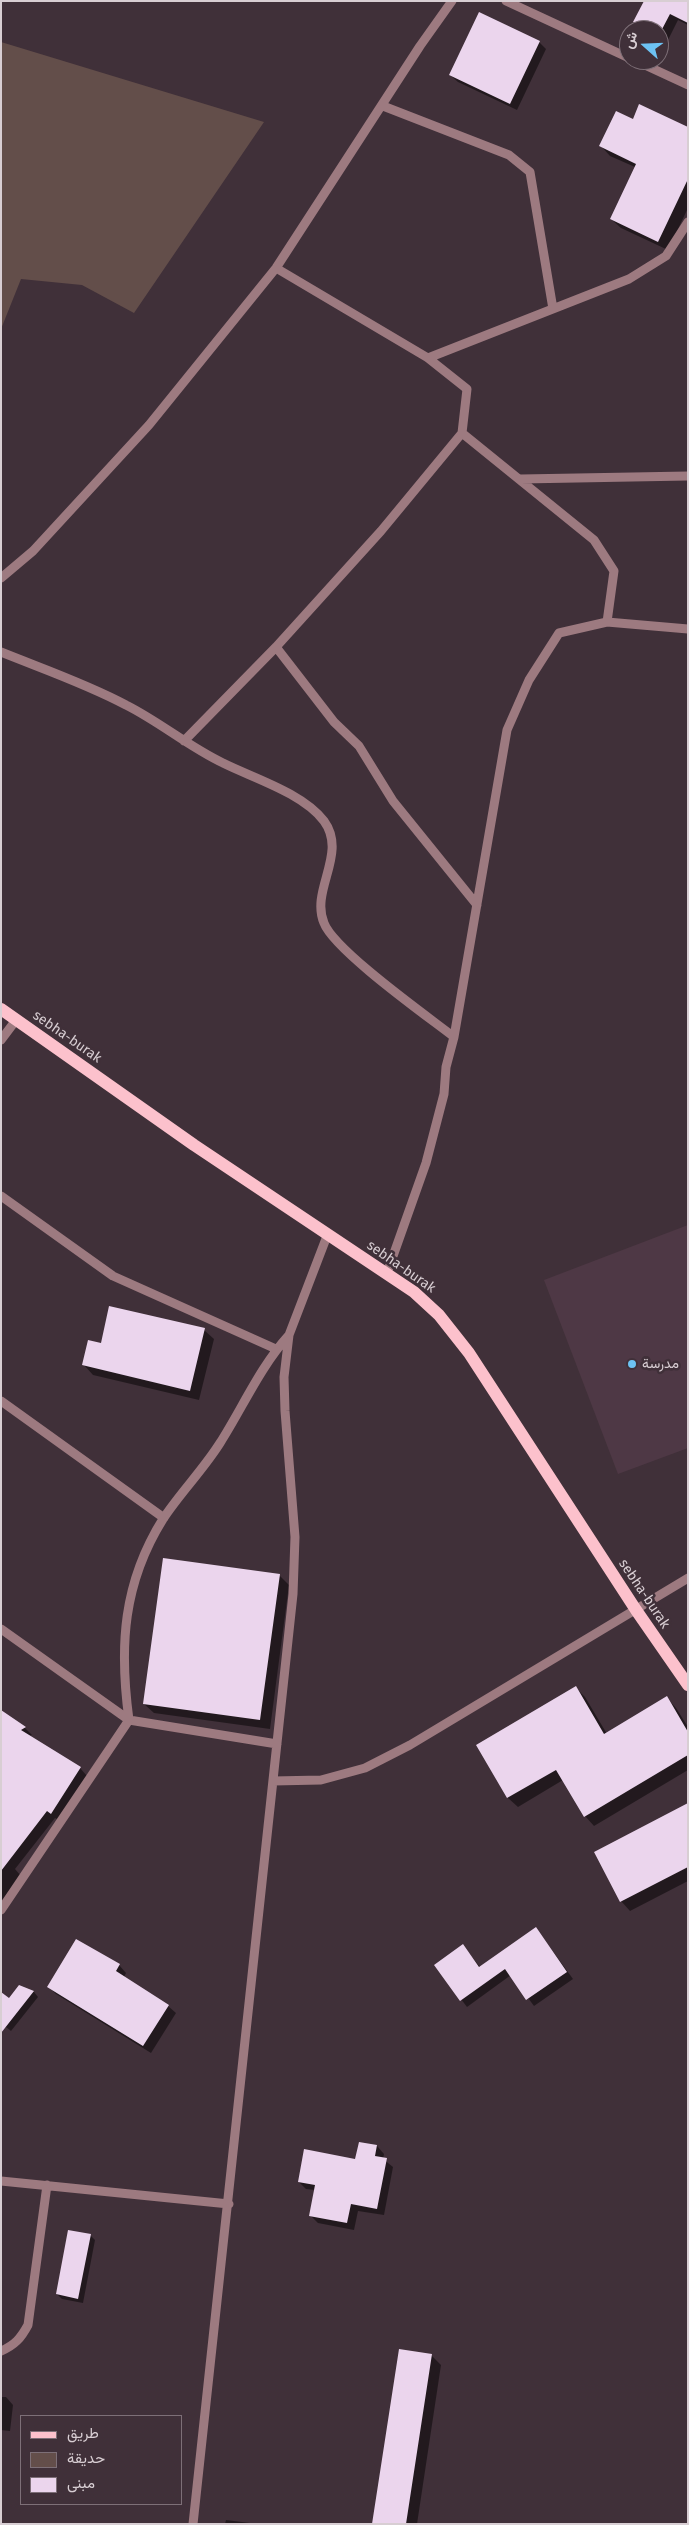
<!DOCTYPE html>
<meta charset="utf-8">
<style>
body{margin:0}
#map{position:relative;width:689px;height:2525px;overflow:hidden;background:#403039;font-family:"Fira Sans",Vazirmatn,sans-serif}
canvas{display:block}
.frame{position:absolute;inset:0;border:2px solid #d8ced3;pointer-events:none}
.legend{position:absolute;left:20px;top:2415px;width:162px;height:90px;box-sizing:border-box;background:#403039;border:1px solid #7d6f77;margin:0;padding:6px 9px;list-style:none;font-size:15px;color:#d8ced3}
.legend li{display:flex;align-items:center;gap:10px;height:25px}
.legend b{width:25px;border:1px solid #7d6f77}
.north{position:absolute;left:619px;top:20px;width:50px;height:50px;box-sizing:border-box;background:#403039;border:1px solid #7d6f77;border-radius:50%;rotate:290deg;font-size:14px;font-weight:700;line-height:20px;text-align:center;color:#d8ced3}
.north::after{content:'';display:block;margin:auto;width:18px;height:22px;background:#6dc2f3;clip-path:polygon(50% 0,100% 100%,50% 72%,0 100%)}
</style>
<div id="map">
<canvas width="689" height="2525"></canvas>
<div class="frame"></div>
<ul class="legend">
<li><b style="height:6px;background:#fcc1cc"></b>طريق</li>
<li><b style="height:14px;background:#634e4a"></b>حديقة</li>
<li><b style="height:14px;background:#ebd5ed"></b>مبنى</li>
</ul>
<div class="north">ش</div>
</div>
<script>
const ctx = document.querySelector('canvas').getContext('2d');
ctx.lineJoin = 'round';
function fill(path, color) { ctx.fillStyle = color; ctx.fill(path, 'evenodd'); }
function strokePath(path, color, width, dash) { ctx.strokeStyle = color; ctx.lineWidth = width; ctx.lineCap = dash ? 'butt' : 'round'; ctx.setLineDash(dash || []); ctx.stroke(path); }
function write(font, color, halo, rows, align = 'center') {
  ctx.font = font + ' "Fira Sans",Vazirmatn,sans-serif'; ctx.lineWidth = 5; ctx.setLineDash([]); ctx.textBaseline = 'middle'; ctx.strokeStyle = halo; ctx.fillStyle = color; for (const [text, x, y, turn = 0] of rows) {
    ctx.save(); ctx.translate(x, y); ctx.rotate((+turn || 0) * Math.PI / 180); ctx.textAlign = isNaN(turn) ? turn : align; if (halo) ctx.strokeText(text, 0, 0); ctx.fillText(text, 0, 0); ctx.restore();
  }
}
fill(new Path2D(`
 M688 1225V1448L618 1474 544 1280Z`), '#4e3845');
fill(new Path2D(`
 M1 42 264 122 134 313 82 285 21 279 1 329Z`), '#634e4a');
fill(new Path2D(`
 M688 1V25L678 20 667 42 659 38V30H643L635 22Z
 M539 42 546 49 517 110 458 82 450 75Z
 M633 121 688 129V208L668 250 621 228 611 219 635 167 610 156 601 146Z
 M204 1330 214 1339 199 1400 93 1375 84 1365 102 1345Z
 M280 1576 289 1585 270 1729 154 1713 144 1704Z
 M576 1688 585 1697 607 1734 667 1698 676 1708 688 1727V1770L594 1826 585 1816 563 1780 518 1807 508 1798 478 1746Z
 M1 1712 25 1728 32 1735 29 1736 80 1768 87 1776 59 1820 55 1818 15 1869 21 1876 1 1901Z
 M688 1805V1881L630 1911 621 1901Z
 M536 1928 573 1979 534 2006 511 1975 467 2007 436 1966 463 1946 480 1967Z
 M119 1965 126 1973 124 1977 168 2006 176 2013 151 2053 56 1994 49 1987Z
 M19 1987 34 1992 38 1997 11 2031 1 2023 9 2000Z
 M360 2143 377 2146 384 2154 383 2159 393 2167 384 2215 358 2211 354 2230 318 2223 311 2216 315 2190 306 2189 299 2182 356 2160Z
 M90 2235 95 2240 83 2303 62 2299 57 2294Z
 M431 2355 441 2365 417 2524H374Z
 M1 2397H6L13 2405 10 2431 1 2430Z
 M226 2520 258 2524H225Z`), '#0007');
fill(new Path2D(`
 M644 1H688V23L670 14 659 35V30H649L633 22Z
 M479 12 540 41 510 104 449 75Z
 M639 104 688 127V179L658 242 610 219 636 164 599 146 616 111 633 119Z
 M109 1306 205 1328 190 1391 82 1365 88 1340 101 1343Z
 M163 1558 280 1574 260 1720 143 1704Z
 M576 1686 604 1734 667 1696 688 1732V1755L584 1817 556 1770 507 1798 476 1745Z
 M1 1710 26 1727 21 1730 81 1767 51 1814 47 1811 1 1871Z
 M688 1803V1867L620 1902 594 1852Z
 M536 1927 567 1972 526 2000 505 1969 460 2001 434 1965 463 1944 479 1967Z
 M76 1939 120 1964 116 1971 169 2005 143 2046 47 1987Z
 M19 1985 34 1991 1 2033V1992L9 1998Z
 M359 2142 377 2145 375 2156 387 2158 377 2209 351 2204 347 2223 309 2216 315 2185 298 2182 304 2149 355 2159Z
 M68 2230 91 2234 78 2299 56 2294Z
 M399 2349 432 2354 406 2524H372Z`), '#ebd5ed');
strokePath(new Path2D(`
 M506 1 629 58
 M634 60 688 85
 M383 106 509 155 530 172 553 309
 M428 358 629 279 666 256 688 222
 M521 479 688 476
 M1 578 33 551 149 425 276 268 420 46 452 1
 M607 622 688 629
 M276 647 334 722 359 746 393 801 477 905
 M1 652C43 669 87 684 126 705 160 722 189 747 223 763 253 778 303 793 324 821 348 854 310 890 324 923 334 950 427 1016 454 1037L446 1067 444 1094 426 1163 387 1273
 M184 741 276 647 381 531 462 433 467 389 428 358 276 268
 M454 1037 507 730 529 680 559 633 607 622 614 571 594 540 462 433
 M1 1040 16 1020
 M1 1196 113 1276 276 1349
 M1 1401 164 1518
 M1 1629 129 1720 277 1744
 M273 1781 321 1780 365 1768 410 1745 688 1578
 M1 1910 129 1720C119 1646 123 1583 163 1519 180 1493 203 1470 220 1443 243 1407 260 1367 289 1335
 M1 2181 229 2204
 M1 2351C15 2345 21 2338 28 2325L47 2185
 M193 2524 293 1594 295 1537 285 1411 284 1377 289 1335 327 1236`), '#9d7a80', 9);
strokePath(new Path2D(`
 M1 1009 194 1145 414 1292 439 1315 469 1353 636 1610 688 1685`), '#fcc1cc', 12);
for (const [x, y, r, color] of [
 [632,1364,5,"#6dc2f3"]
]) { const dot = new Path2D(); dot.arc(x, y, r, 0, 2 * Math.PI); ctx.fillStyle = color; ctx.fill(dot); strokePath(dot, '#403039', 2); }
write('14px', '#d8ced3', '#403039', [
 ["sebha-burak",67,1037,35],
 ["sebha-burak",401,1267,35],
 ["sebha-burak",644,1594,56]
]);
write('14px', '#d8ced3', '#403039', [
 ["مدرسة",642,1364]
], 'left');
</script>
